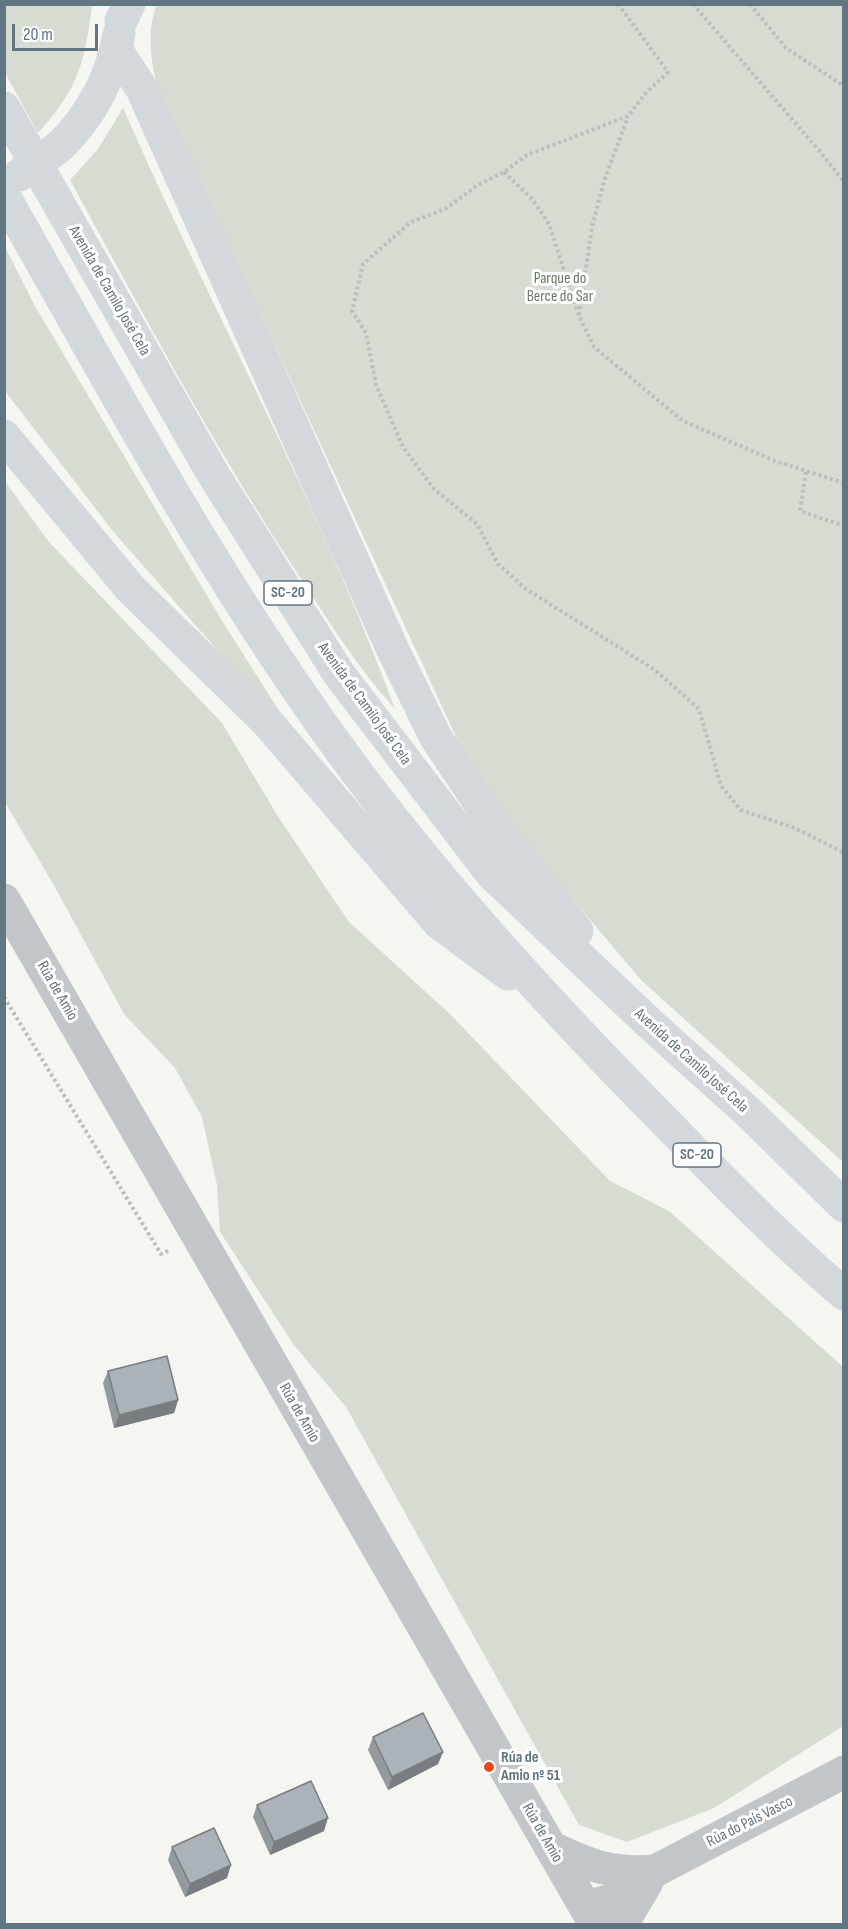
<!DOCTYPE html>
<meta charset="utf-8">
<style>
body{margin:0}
#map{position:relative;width:848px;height:1929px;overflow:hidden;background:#f5f5f1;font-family:"Sofia Sans Condensed",sans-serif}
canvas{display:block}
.frame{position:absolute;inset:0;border:6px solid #627583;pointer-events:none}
.scale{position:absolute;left:12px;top:24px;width:86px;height:27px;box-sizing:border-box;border:3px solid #627583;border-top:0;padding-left:8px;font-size:18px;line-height:21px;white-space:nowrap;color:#627583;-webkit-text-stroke:4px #fff;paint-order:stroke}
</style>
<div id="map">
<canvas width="848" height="1929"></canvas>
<div class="frame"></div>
<div class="scale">20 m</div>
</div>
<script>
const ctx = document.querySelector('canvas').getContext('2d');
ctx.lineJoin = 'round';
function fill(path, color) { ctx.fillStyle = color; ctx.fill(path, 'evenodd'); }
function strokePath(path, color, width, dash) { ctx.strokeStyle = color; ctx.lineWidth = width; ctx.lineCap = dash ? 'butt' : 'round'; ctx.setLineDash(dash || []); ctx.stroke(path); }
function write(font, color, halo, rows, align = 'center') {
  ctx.font = font + ' "Sofia Sans Condensed",sans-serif'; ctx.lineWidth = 6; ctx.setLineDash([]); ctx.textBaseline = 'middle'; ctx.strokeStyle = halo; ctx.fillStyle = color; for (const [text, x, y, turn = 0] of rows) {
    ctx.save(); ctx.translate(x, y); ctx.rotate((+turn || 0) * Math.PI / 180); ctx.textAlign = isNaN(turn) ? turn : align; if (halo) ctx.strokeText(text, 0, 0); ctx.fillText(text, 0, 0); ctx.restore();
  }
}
fill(new Path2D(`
 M157 4 843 5V1162L642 981 513 829 464 754 160 97C152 67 145 35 157 4Z
 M4 5H92C85 63 78 89 38 133L5 73Z
 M123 108C211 309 319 503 395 709 355 665 325 615 292 565 211 441 141 310 70 180L98 149Z
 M4 245 36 308 224 624 303 748 112 530 5 391Z
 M4 480 48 541 222 723 277 815 349 922 450 1014 610 1181 669 1211 843 1367V1726L714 1808 627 1842 579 1825 346 1407 294 1345 220 1232 217 1185 202 1117 175 1068 124 1014 56 889 5 802Z`), '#d6dcd1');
strokePath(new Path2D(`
 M618 4 668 72 645 94 628 116 527 155 504 172 478 185 445 209 411 222 363 264 352 311 366 333 376 385 403 447 433 488 477 524 498 564 526 589 655 670 699 709 721 786 741 810 795 828 844 853
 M693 4 822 154 844 182
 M750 4 786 48 844 86
 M504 172 532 199 549 224 579 316 594 347 683 421 775 461 844 483
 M579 315 592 227 604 181 628 117
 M806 472 800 511 844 526
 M4 997 161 1254 170 1250`), '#bbbec0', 4, [3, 3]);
strokePath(new Path2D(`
 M4 900 595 1924
 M550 1847C588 1865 612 1875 655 1871
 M585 1907 613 1900 655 1871 844 1772
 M622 1924 647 1882`), '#c2c6c9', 33);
strokePath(new Path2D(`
 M117 51 142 89 392 648 435 736 503 838 577 931
 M4 108 213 474 339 674 491 873 648 1022 749 1113 844 1206
 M19 175C33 165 49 156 61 145 91 116 113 74 119 34
 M4 196C102 368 196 544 309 706 405 845 520 973 638 1094 705 1162 771 1232 844 1294
 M4 436 130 588 268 723 439 923 508 974`), '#d3d8dc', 33);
strokePath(new Path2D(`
 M121 21 129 4`), '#d3d8dc', 33);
fill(new Path2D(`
 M108 1371 178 1400 174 1413 114 1428 103 1383Z
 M373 1737 443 1752 438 1764 388 1790 368 1750Z
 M257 1805 324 1831 270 1855 253 1817Z
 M172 1847 227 1878 185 1897 168 1860Z`), '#939a9e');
fill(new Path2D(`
 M178 1400 174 1413 114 1428 119 1415Z
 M443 1752 438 1764 388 1790 392 1777Z
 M328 1818 324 1831 270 1855 274 1842Z
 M231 1865 227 1878 185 1897 190 1884Z`), '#787d81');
const building = new Path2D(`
 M167 1356 178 1400 119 1415 108 1371Z
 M423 1713 443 1752 392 1777 373 1737Z
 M311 1781 328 1818 274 1842 257 1805Z
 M214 1828 231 1865 190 1884 172 1847Z`);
fill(building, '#abb3b8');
strokePath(building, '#787d81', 1.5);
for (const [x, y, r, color] of [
 [489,1767,6,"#ec491a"]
]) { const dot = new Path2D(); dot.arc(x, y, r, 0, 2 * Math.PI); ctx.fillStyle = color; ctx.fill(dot); strokePath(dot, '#fff', 2); }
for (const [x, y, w] of [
 [288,593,48],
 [697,1155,48]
]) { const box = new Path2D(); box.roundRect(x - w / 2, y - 12, w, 24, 4.5); ctx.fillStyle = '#fff'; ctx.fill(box); strokePath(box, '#627583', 1.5); }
write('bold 15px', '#627583', null, [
 ["SC-20",288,593],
 ["SC-20",697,1155]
]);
write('16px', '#677a61', '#fff', [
 ["Parque do",560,279],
 ["Berce do Sar",560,297]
]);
write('16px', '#627583', '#fff', [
 ["Avenida de Camilo José Cela",109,291,60],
 ["Avenida de Camilo José Cela",364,704,54],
 ["Rúa de Amio",57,991,60],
 ["Avenida de Camilo José Cela",691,1061,42],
 ["Rúa de Amio",299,1413,60],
 ["Rúa do País Vasco",750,1822,-27],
 ["Rúa de Amio",542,1833,60]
]);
write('bold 16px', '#627583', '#fff', [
 ["Rúa de",501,1758],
 ["Amio nº 51",501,1776]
], 'left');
</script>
